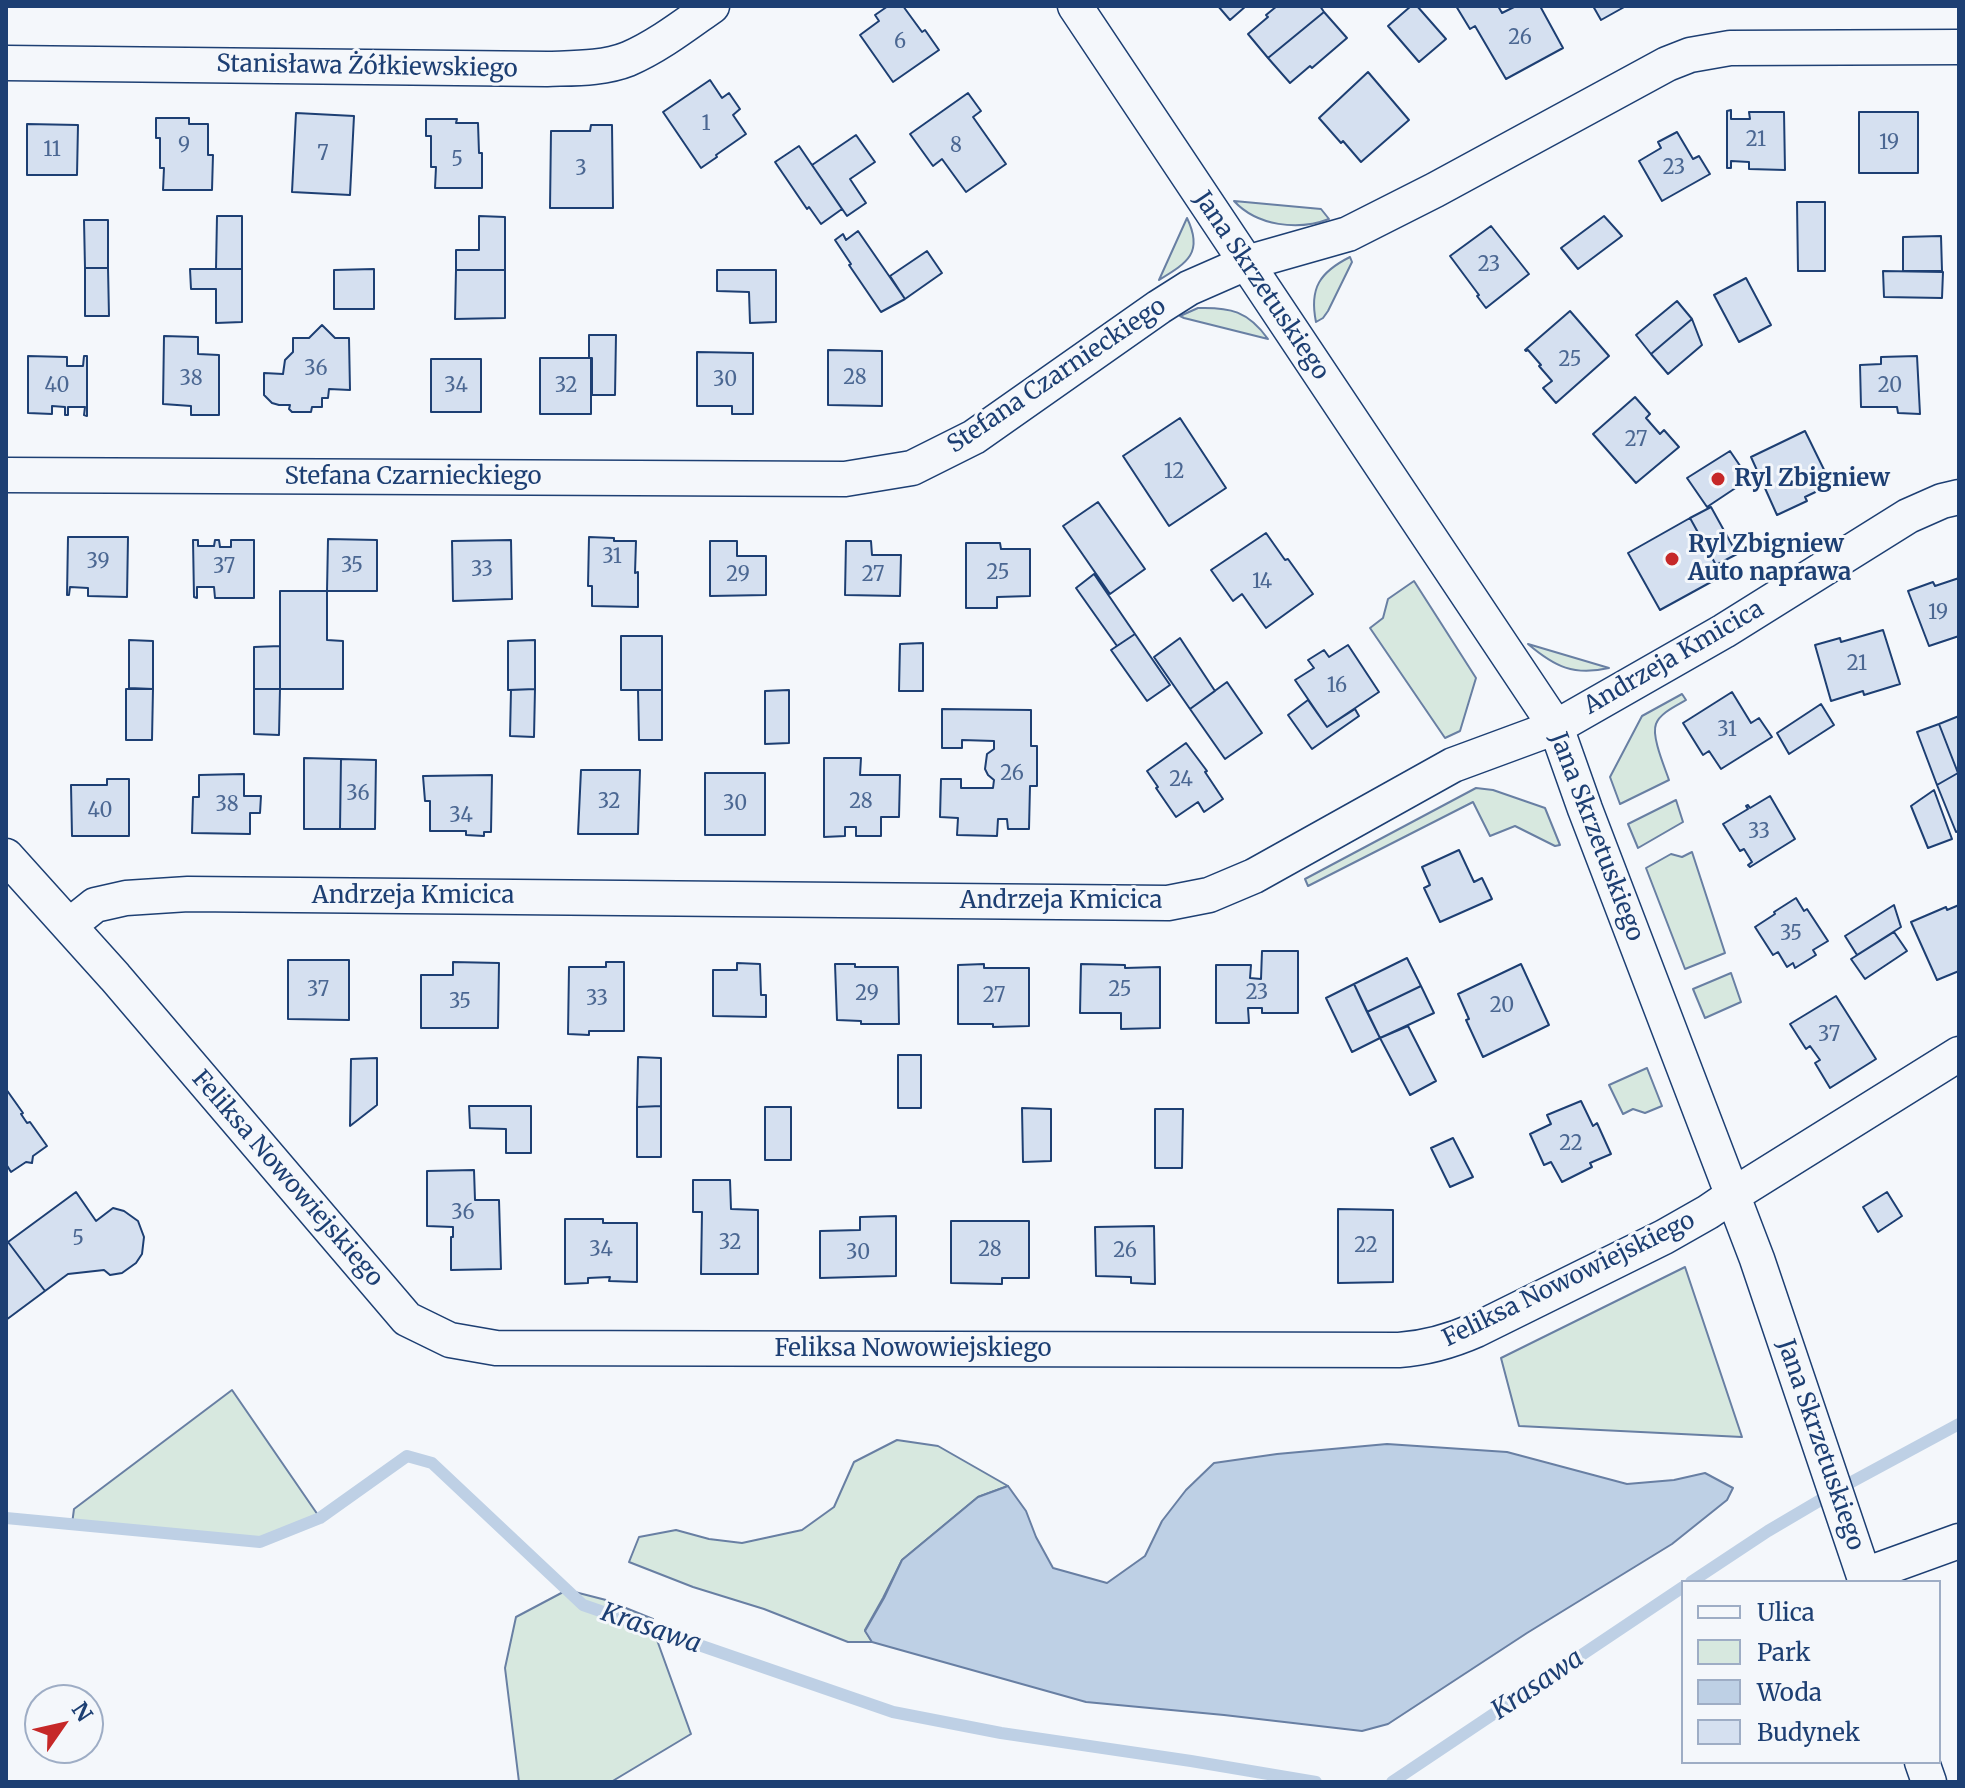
<!DOCTYPE html>
<meta charset="utf-8">
<style>
body{margin:0}
#map{position:relative;width:1965px;height:1788px;overflow:hidden;background:#f4f7fb;font-family:Merriweather,serif}
canvas{display:block}
.frame{position:absolute;inset:0;border:8px solid #1d3f73;pointer-events:none}
.legend{position:absolute;left:1681px;top:1580px;width:260px;height:184px;box-sizing:border-box;background:#f4f7fb;border:2px solid #9eadc5;margin:0;padding:10px 14px;list-style:none;font-size:24px;color:#1d3f73}
.legend li{display:flex;align-items:center;gap:16px;height:40px}
.legend b{width:40px;border:2px solid #9eadc5}
.north{position:absolute;left:24px;top:1684px;width:80px;height:80px;box-sizing:border-box;background:#f4f7fb;border:2px solid #9eadc5;border-radius:50%;rotate:56deg;font-size:22px;font-weight:700;line-height:32px;text-align:center;color:#1d3f73}
.north::after{content:'';display:block;margin:auto;width:28px;height:36px;background:#c62828;clip-path:polygon(50% 0,100% 100%,50% 72%,0 100%)}
</style>
<div id="map">
<canvas width="1965" height="1788"></canvas>
<div class="frame"></div>
<ul class="legend">
<li><b style="height:10px;background:#f4f7fb"></b>Ulica</li>
<li><b style="height:22px;background:#d7e8df"></b>Park</li>
<li><b style="height:22px;background:#bed0e5"></b>Woda</li>
<li><b style="height:22px;background:#d5e0f0"></b>Budynek</li>
</ul>
<div class="north">N</div>
</div>
<script>
const ctx = document.querySelector('canvas').getContext('2d');
ctx.lineJoin = 'round';
function fill(path, color) { ctx.fillStyle = color; ctx.fill(path, 'evenodd'); }
function strokePath(path, color, width, dash) { ctx.strokeStyle = color; ctx.lineWidth = width; ctx.lineCap = dash ? 'butt' : 'round'; ctx.setLineDash(dash || []); ctx.stroke(path); }
function write(font, color, halo, rows, align = 'center') {
  ctx.font = font + ' Merriweather,serif'; ctx.lineWidth = 6; ctx.setLineDash([]); ctx.textBaseline = 'middle'; ctx.strokeStyle = halo; ctx.fillStyle = color; for (const [text, x, y, turn = 0] of rows) {
    ctx.save(); ctx.translate(x, y); ctx.rotate((+turn || 0) * Math.PI / 180); ctx.textAlign = isNaN(turn) ? turn : align; if (halo) ctx.strokeText(text, 0, 0); ctx.fillText(text, 0, 0); ctx.restore();
  }
}
const green = new Path2D(`
 M1234 201 1321 209 1329 219C1298 231 1257 226 1234 201Z
 M1187 218C1204 253 1187 263 1159 280Z
 M1350 257 1352 262 1328 311 1323 318 1316 322C1309 288 1320 272 1350 257Z
 M1198 308C1230 307 1248 311 1268 339L1184 318 1180 316Z
 M1414 581 1476 678 1460 731 1445 738 1370 628 1383 618 1388 599Z
 M1528 644 1609 668C1574 676 1555 667 1528 644Z
 M1682 694 1686 700C1676 706 1660 713 1656 724 1651 736 1665 768 1669 780L1620 804 1610 777 1642 716Z
 M1476 788 1493 790 1545 808 1560 845 1555 846 1515 826 1490 836 1473 802 1308 886 1305 879Z
 M1676 800 1683 822 1638 848 1628 824Z
 M1692 852 1725 953 1685 969 1646 868 1671 854 1682 857Z
 M1731 973 1741 1002 1705 1018 1693 989Z
 M1647 1068 1662 1106 1645 1113 1633 1109 1623 1114 1609 1085Z
 M1685 1267 1742 1437 1519 1426 1501 1358Z
 M232 1390 320 1518 260 1542 72 1524 74 1509Z
 M897 1440 938 1446 1008 1486 978 1497 902 1560 883 1598 865 1630 872 1642H848L764 1609 693 1587 629 1562 639 1537 676 1530 709 1539 742 1543 802 1530 834 1507 854 1462Z
 M567 1590 606 1600 653 1619V1629L691 1734 611 1782H519L505 1668 516 1617Z`);
fill(green, '#d7e8df');
strokePath(green, '#687fa3', 2);
const water = new Path2D(`
 M1387 1444 1507 1452 1627 1484 1674 1480 1705 1473 1733 1488 1727 1500 1672 1544 1527 1633 1388 1724 1362 1731 1224 1715 1086 1702 872 1642 865 1631 884 1598 902 1560 978 1497 1008 1486 1026 1511 1036 1537 1053 1568 1107 1583 1145 1556 1162 1521 1186 1490 1214 1463 1277 1454Z`);
fill(water, '#bed0e5');
strokePath(water, '#687fa3', 2);
strokePath(new Path2D(`
 M6 1518 260 1542 320 1518 407 1456 432 1463 583 1605 893 1712 1001 1733 1191 1761 1316 1782
 M1691 1582 1768 1531 1846 1485 1959 1424
 M1392 1782 1683 1587`), '#bed0e5', 12);
const building = new Path2D(`
 M888 6H903L922 32 925 30 939 50 893 82 860 35 879 21 875 15Z
 M1218 6H1246L1230 20Z
 M1277 6H1320L1324 12 1268 58 1248 34 1268 17 1266 15Z
 M1411 6H1417L1446 39 1419 62 1388 26Z
 M1456 6H1498L1502 13 1516 6H1540L1563 48 1506 79 1475 26 1470 29Z
 M1593 6H1626L1601 20Z
 M1324 12 1347 38 1312 68 1310 66 1290 83 1268 58Z
 M1368 72 1409 120 1361 162 1343 141 1341 143 1319 118Z
 M710 80 722 98 729 93 740 109 733 115 746 134 716 155 717 157 701 168 663 112Z
 M968 93 981 111 973 117 1006 164 966 192 942 159 933 166 910 134Z
 M1731 110V119H1750L1749 112H1784L1785 170 1749 169V162L1731 161V168H1727V111Z
 M1859 112H1918V173H1859Z
 M296 113 354 116 350 195 292 192Z
 M156 118H189V124H208V155H213L212 190H163L164 168H160V138H156Z
 M426 119H457L456 123H478L479 153H482V188H435L436 167H431V136H426Z
 M27 124 78 125 77 175H27Z
 M591 125H612L613 208H550L551 131H590Z
 M1677 132 1693 159 1699 156 1710 174 1662 201 1639 161 1661 148 1658 142Z
 M856 135 875 162 850 179 866 203 847 216 812 165Z
 M799 146 842 209 821 224 809 207 807 209 775 162Z
 M1797 202H1825V271H1798Z
 M217 216H242V269H216Z
 M479 216 505 217V270H456V250H479Z
 M1604 216 1622 236 1578 269 1561 248Z
 M84 220H108V268H85Z
 M1491 226 1529 274 1486 308 1477 296 1479 295 1450 256Z
 M858 231 905 299 881 312 849 265 851 264 835 240 843 234 846 240Z
 M1941 236 1942 271H1903V237Z
 M927 251 942 273 905 299 890 276Z
 M85 268H108L109 316H85Z
 M190 269H242V322L216 323V289H191Z
 M374 269V309H334V270Z
 M456 270H505V318L455 319Z
 M717 270H776V322L750 323 749 292 717 291Z
 M1883 271 1943 272 1942 298 1884 297Z
 M1746 278 1771 325 1739 342 1714 295Z
 M1677 301 1692 319 1651 354 1636 335Z
 M1570 311 1609 356 1556 403 1543 388 1552 381 1539 366 1541 365 1528 350 1526 351 1525 350Z
 M1692 319 1702 345 1668 374 1651 354Z
 M322 325 335 338H349L350 390 329 389 328 398H322V407H312L311 412H292L289 409 290 405H279L272 403 264 395V373L283 374 285 360 293 352V338H309Z
 M589 335H616L615 395H592V358H589Z
 M164 336 198 337V354L219 355V415H191V406L163 404Z
 M828 350 882 351V406L828 405Z
 M697 352 753 353V414H732V406H697Z
 M28 356 67 357V366H83L84 356H87V416L84 415 85 407H68V415H65V407L52 406V414L28 413Z
 M1917 356 1920 414 1898 413 1897 407H1861L1860 365 1881 364V357Z
 M540 358H591V414H540Z
 M431 359H481V412H431Z
 M1635 397 1650 414 1646 418 1660 434 1664 430 1679 447 1636 483 1593 434Z
 M1180 418 1226 488 1169 526 1123 456Z
 M1805 431 1833 488 1830 489 1828 486 1805 497 1807 501 1777 515 1751 457Z
 M1730 451 1749 479 1707 507 1687 478Z
 M1098 502 1145 569 1110 594 1063 526Z
 M1711 507 1737 554 1716 565 1690 518Z
 M1690 518 1722 576 1660 610 1628 553Z
 M1266 533 1285 560 1288 559 1313 594 1266 628 1242 594 1233 601 1211 570Z
 M68 537H128L127 597 88 596V588L70 587 69 595H67Z
 M589 537 614 538V541H636L635 573 638 572V607L592 606V586H588Z
 M328 539 377 540V591H327Z
 M193 540H198V546H214L215 540H219L220 547H231V540H254V598H215L214 587H197V598L194 597Z
 M511 540 512 599 453 601 452 541Z
 M710 541H737V556H766V595L710 596Z
 M846 541H871L872 555H901L900 596 845 595Z
 M966 543H1000L1001 549H1030V596L997 597V608H966Z
 M1094 574 1135 634 1117 646 1076 588Z
 M1959 578V636L1929 646 1908 591 1933 582 1935 586Z
 M280 591H327V640L343 641V689H280Z
 M1883 630 1900 684 1864 695 1863 691 1831 701 1815 645 1840 638 1841 642Z
 M1135 634 1170 685 1147 701 1111 650Z
 M621 636H662V690H621Z
 M1180 638 1215 691 1190 709 1154 657Z
 M129 640 153 641V689L129 688Z
 M535 640V689L508 690V641Z
 M923 643V691H899L900 644Z
 M1348 645 1379 692 1327 727 1295 680 1314 668 1308 660 1324 650 1329 657Z
 M280 646V689H254V647Z
 M1227 682 1262 733 1225 759 1190 709Z
 M126 689H153L152 740H126Z
 M254 689H280L279 735 254 734Z
 M535 689 534 737 510 736 511 690Z
 M638 690H662V740H639Z
 M789 690V743L765 744V691Z
 M1732 692 1751 723 1759 718 1772 737 1721 769 1709 751 1703 755 1683 723Z
 M1308 700 1327 727 1355 709 1359 716 1312 749 1288 715Z
 M1821 704 1834 725 1789 754 1777 733Z
 M942 709 1031 710V746H1037V786H1030L1029 829H1008L1007 819H998L997 836 957 835 958 818 940 817 941 779H961V788H993L994 780 988 775 985 769 987 754 994 749V741L962 740V748H942Z
 M1959 716V772L1958 773 1939 724Z
 M1939 724 1958 773 1937 785 1917 732Z
 M1186 743 1207 771 1205 772 1223 799 1204 812 1198 802 1176 817 1156 788 1158 787 1147 771Z
 M304 758 341 759 340 829H304Z
 M824 758H861L860 775H900L899 817H881V836H856V827H845V836L824 837Z
 M341 759 376 760 375 829H340Z
 M581 770H640L638 834H578Z
 M705 773H765V835H705Z
 M1958 773 1959 831 1956 832 1937 785Z
 M244 774V796H261L260 813H250V834L192 833 193 797H199V775Z
 M492 775 491 832H484V836L466 835V831H430V801H425L423 776Z
 M107 779H129V836H72L71 785H107Z
 M1934 790 1952 839 1928 848 1911 806Z
 M1770 796 1795 839 1750 867 1748 865 1752 862 1744 849 1740 851 1723 824 1748 809 1746 806 1748 805 1750 808Z
 M1459 850 1474 882 1482 878 1492 899 1440 922 1424 888 1430 885 1422 867Z
 M1796 898 1804 911 1807 909 1828 941 1813 950 1816 955 1795 968 1793 963 1787 967 1778 952 1773 955 1755 927 1775 914 1774 912Z
 M1894 905 1901 927 1857 955 1845 936Z
 M1959 905V971L1937 980 1911 922 1946 907 1947 910Z
 M1894 932 1907 951 1865 979 1851 959Z
 M1262 951H1298V1013H1262V1008H1248L1249 1023H1216V965H1251L1250 978 1261 979Z
 M1407 958 1421 986 1367 1012 1354 984Z
 M288 960H349V1020L288 1019Z
 M453 962 499 963 498 1028H421V975H453Z
 M606 962H624V1031H589V1035L568 1034 569 967H606Z
 M737 963 760 964 761 995H766V1017L713 1016V970H737Z
 M835 964H855V967H898L899 1024H861V1021L837 1020Z
 M984 964V968H1029V1026L993 1027V1024H958V965Z
 M1081 964 1125 965V968L1160 967V1028L1121 1029V1013H1080Z
 M1521 964 1549 1025 1483 1057 1466 1020 1469 1019 1458 994Z
 M1354 984 1380 1038 1352 1052 1326 998Z
 M1421 986 1434 1013 1380 1038 1367 1012Z
 M1836 996 1876 1059 1830 1088 1815 1063 1820 1060 1810 1046 1806 1049 1790 1024Z
 M1408 1026 1436 1081 1410 1095 1380 1038Z
 M898 1055H921V1108H898Z
 M638 1057 661 1058V1106L637 1107Z
 M377 1058V1105L350 1126 351 1059Z
 M6 1089 23 1113 21 1114 27 1123 30 1122 47 1146 33 1156 32 1163 26 1162 11 1172 6 1164Z
 M1581 1101 1593 1126 1597 1123 1611 1154 1590 1163 1592 1167 1562 1182 1551 1162 1544 1165 1530 1134 1551 1124 1547 1115Z
 M469 1106H531V1153H506V1129L470 1128Z
 M661 1106V1157H637V1107Z
 M765 1107H791V1160H765Z
 M1022 1108 1051 1109V1161L1023 1162Z
 M1155 1109H1183L1182 1168H1155Z
 M1453 1138 1473 1177 1450 1187 1431 1148Z
 M474 1170 475 1200H499L501 1269 451 1270V1237H453V1227L427 1226V1171Z
 M693 1180H730L731 1209 758 1210V1274H701L702 1212H693Z
 M76 1192 96 1221 113 1208 124 1211 138 1221 144 1237 142 1254 136 1263 122 1273 110 1275 104 1270 68 1274 45 1291 8 1242Z
 M1887 1192 1902 1216 1878 1232 1863 1207Z
 M1338 1209 1393 1210V1282L1338 1283Z
 M896 1216V1276L820 1278V1231L860 1230V1217Z
 M565 1219H603V1223H637V1282L609 1281 610 1277 588 1278V1283L565 1284Z
 M951 1221H1029V1278H1002V1284L951 1283Z
 M1154 1226 1155 1284 1131 1283V1277L1096 1276 1095 1227Z
 M8 1242 45 1291 6 1320V1244Z`);
fill(building, '#d5e0f0');
strokePath(building, '#1d3f73', 2);
const minor = new Path2D(`
 M1075 6 1556 727 1585 809 1757 1259 1866 1582
 M6 63 547 69C573 68 603 69 628 59 658 46 685 25 712 6
 M6 475 845 479 912 468 974 437 1159 307 1189 288 1246 263 1348 234 1435 190 1667 64 1690 55 1730 48 1959 47
 M6 856 115 977 407 1319 450 1340 496 1348 1399 1350C1427 1348 1451 1341 1476 1330L1664 1237 1708 1212 1733 1195 1959 1054
 M70 925 95 905 126 898 188 894 1168 903 1209 895 1254 876 1453 765 1556 727 1724 631 1908 516 1942 501 1959 497
 M1865 1575 1959 1541
 M1922 1762 1929 1782`);
strokePath(minor, '#1d3f73', 37);
strokePath(minor, '#f4f7fb', 34);
for (const [x, y, r, color] of [
 [1718,479,8,"#c62828"],
 [1672,559,8,"#c62828"]
]) { const dot = new Path2D(); dot.arc(x, y, r, 0, 2 * Math.PI); ctx.fillStyle = color; ctx.fill(dot); strokePath(dot, '#f4f7fb', 3); }
write('20px', '#4b6792', null, [
 ["26",1520,38],
 ["6",900,42],
 ["1",706,124],
 ["21",1756,140],
 ["19",1889,143],
 ["9",184,146],
 ["8",956,146],
 ["11",52,150],
 ["7",323,154],
 ["5",457,160],
 ["23",1674,168],
 ["3",581,169],
 ["23",1489,265],
 ["25",1570,360],
 ["36",316,369],
 ["28",855,378],
 ["38",191,379],
 ["30",725,380],
 ["40",57,386],
 ["34",456,386],
 ["32",566,386],
 ["20",1890,386],
 ["27",1636,440],
 ["12",1174,472],
 ["31",612,557],
 ["39",98,562],
 ["35",352,566],
 ["37",224,567],
 ["33",482,570],
 ["25",998,573],
 ["29",738,575],
 ["27",873,575],
 ["14",1262,582],
 ["19",1938,613],
 ["21",1857,664],
 ["16",1337,686],
 ["31",1727,730],
 ["26",1012,774],
 ["24",1181,780],
 ["36",358,794],
 ["32",609,802],
 ["28",861,802],
 ["30",735,804],
 ["38",227,805],
 ["40",100,811],
 ["34",461,816],
 ["33",1759,832],
 ["35",1791,934],
 ["37",318,990],
 ["25",1120,990],
 ["23",1257,993],
 ["29",867,994],
 ["27",994,996],
 ["33",597,999],
 ["35",460,1002],
 ["20",1502,1006],
 ["37",1829,1035],
 ["22",1571,1144],
 ["36",463,1213],
 ["5",78,1239],
 ["32",730,1243],
 ["22",1366,1246],
 ["34",601,1250],
 ["28",990,1250],
 ["26",1125,1251],
 ["30",858,1253]
]);
write('24px', '#1d3f73', '#f4f7fb', [
 ["Stanisława Żółkiewskiego",367,67,1],
 ["Jana Skrzetuskiego",1261,286,56],
 ["Stefana Czarnieckiego",1057,376,-34],
 ["Stefana Czarnieckiego",413,477],
 ["Andrzeja Kmicica",1674,658,-30],
 ["Jana Skrzetuskiego",1596,837,69],
 ["Andrzeja Kmicica",413,896],
 ["Andrzeja Kmicica",1061,901],
 ["Feliksa Nowowiejskiego",287,1179,49],
 ["Feliksa Nowowiejskiego",1569,1280,-26],
 ["Feliksa Nowowiejskiego",913,1349],
 ["Jana Skrzetuskiego",1820,1445,71]
]);
write('bold 24px', '#1d3f73', '#f4f7fb', [
 ["Ryl Zbigniew",1734,479],
 ["Ryl Zbigniew",1688,545],
 ["Auto naprawa",1688,573]
], 'left');
write('italic 26px', '#1d3f73', '#f4f7fb', [
 ["Krasawa",651,1629,19],
 ["Krasawa",1538,1685,-34]
]);
</script>
